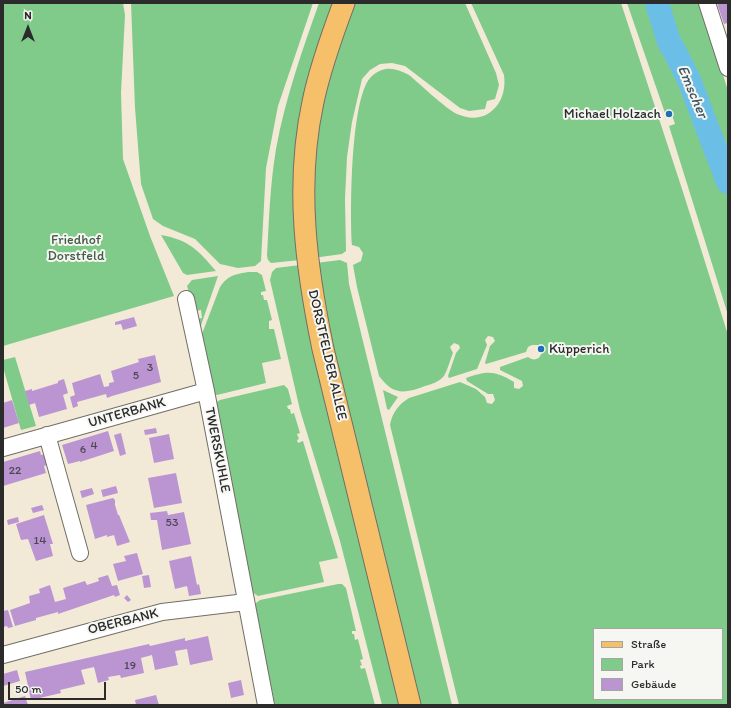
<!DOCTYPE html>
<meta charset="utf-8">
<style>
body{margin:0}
#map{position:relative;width:731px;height:708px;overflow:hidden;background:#f2ead7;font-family:Itim,sans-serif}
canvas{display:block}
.frame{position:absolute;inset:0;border:4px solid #2b2b2b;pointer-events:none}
.legend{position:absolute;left:593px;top:628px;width:130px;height:72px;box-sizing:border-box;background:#f6f6f2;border:1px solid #a5a5a2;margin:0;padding:5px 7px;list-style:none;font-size:12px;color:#2b2b2b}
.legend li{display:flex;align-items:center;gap:8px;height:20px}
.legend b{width:20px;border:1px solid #a5a5a2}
.north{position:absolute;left:8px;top:8px;width:40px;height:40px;-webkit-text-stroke:3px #f6f6f2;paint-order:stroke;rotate:0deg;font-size:11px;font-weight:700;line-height:16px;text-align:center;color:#2b2b2b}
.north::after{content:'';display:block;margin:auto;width:14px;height:18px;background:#2b2b2b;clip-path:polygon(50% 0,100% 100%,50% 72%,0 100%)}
.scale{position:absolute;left:8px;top:682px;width:98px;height:18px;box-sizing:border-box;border:2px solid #2b2b2b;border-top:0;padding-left:5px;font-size:12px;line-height:14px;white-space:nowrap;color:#2b2b2b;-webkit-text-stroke:3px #f6f6f2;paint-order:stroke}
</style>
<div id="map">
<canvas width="731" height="708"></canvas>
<div class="frame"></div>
<ul class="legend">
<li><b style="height:5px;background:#f6c06b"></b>Straße</li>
<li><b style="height:11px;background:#80cb89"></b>Park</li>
<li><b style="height:11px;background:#bb95d1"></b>Gebäude</li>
</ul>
<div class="north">N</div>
<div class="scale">50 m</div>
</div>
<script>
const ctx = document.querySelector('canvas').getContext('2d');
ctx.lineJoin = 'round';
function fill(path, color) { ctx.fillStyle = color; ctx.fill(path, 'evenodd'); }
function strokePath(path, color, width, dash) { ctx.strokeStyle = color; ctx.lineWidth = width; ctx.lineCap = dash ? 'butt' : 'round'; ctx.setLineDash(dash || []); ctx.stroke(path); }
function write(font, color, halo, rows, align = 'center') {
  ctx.font = font + ' Itim,sans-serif'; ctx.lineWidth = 4; ctx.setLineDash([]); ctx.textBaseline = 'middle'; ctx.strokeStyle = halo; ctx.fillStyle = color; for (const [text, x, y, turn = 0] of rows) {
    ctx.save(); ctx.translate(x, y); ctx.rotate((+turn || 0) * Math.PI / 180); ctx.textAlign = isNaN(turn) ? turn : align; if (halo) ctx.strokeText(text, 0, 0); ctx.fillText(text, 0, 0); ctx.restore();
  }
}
fill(new Path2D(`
 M3 3H123L125 15 121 93 123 159 150 236 174 296 3 346Z
 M131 3H313L278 106 266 168 261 261 255 266 238 268 220 264 195 239 163 226 153 219 141 184 135 108Z
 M319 3H336L300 260 271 263 268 260 267 256C269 220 270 185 276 149 285 99 302 51 319 3Z
 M351 3H465L496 73 499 85 495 99 487 101 485 109 469 111 460 108 405 66 392 63 380 64 370 70 362 79 352 122 347 157 345 199 346 251 342 254 313 258 310 206 321 99Z
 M471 3H621L683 192 728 335V705H459L390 425C392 413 399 404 409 398L460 382 476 389 485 397 487 403 492 404 495 400 493 394H488L467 381 466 378C487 371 494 370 514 382V388L519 389 523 386 522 381 500 370V367L528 357C534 362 541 359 542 351L538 345H532L528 347 526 352 486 364 485 363 490 346 495 341 493 337 488 336 485 340 487 345 477 369 449 378 448 376 456 353 460 348 459 345 454 343 450 347 453 353C450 360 448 369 444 376 439 382 432 384 425 386 404 394 393 395 379 376L357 287 353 265 361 261 363 253 359 247 352 245C350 215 350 94 372 76 384 65 396 68 409 75 420 84 445 108 457 114 487 127 508 103 504 75ZM594 629H722V699H594Z
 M627 3H701L728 91V315L669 126 675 124 671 112 665 113Z
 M161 235C189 240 198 250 216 271L187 275 183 273Z
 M340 260 347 263 349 284 452 705H382L340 541 300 410 270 280 272 272 276 268Z
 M249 272H257L262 275 266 291 261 292V295H263L264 300H267L272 320 269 321V329H274L281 359 262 363 266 383 217 395 214 394 200 339 220 287C228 275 236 274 249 272Z
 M218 276 199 331 197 319 202 318 201 310 195 311 187 286 192 280Z
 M15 357 36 426 21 430 3 367V360Z
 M284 385 288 389 292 404 287 406 288 409H290L291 414 294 413 300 433 297 434 299 439 297 440 298 443 303 441 338 558 319 562 324 582 258 596 252 592 215 403 220 400Z
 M383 390 398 397 389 410 387 409Z
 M338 584H342L346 588 356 631H352V634H354L355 640 358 639 363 659 360 660 362 665 360 666 361 669 365 668 375 705H275L255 607 256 603 260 600Z`), '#80cb89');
strokePath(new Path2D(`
 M657 3 669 42 675 52 689 80 728 182`), '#6bbfe7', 24);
fill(new Path2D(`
 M717 3H728V23L724 24Z
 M134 317 137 326 123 330 121 324 115 325V322Z
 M155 355 161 382 112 396 107 398 106 394 77 402 78 406 73 408 70 397 75 395 72 383 100 374 104 387 109 386V383L114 382 111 371 139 362 138 359Z
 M64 379 68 393 63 395 67 409 39 417 35 403 29 405 25 391 32 389V391L58 383V381Z
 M12 400 19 423 3 428V403Z
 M156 428 157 433 145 435 144 430Z
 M108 431 114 451 80 462V461L68 464 62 445Z
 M121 433 126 454 120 456 114 435Z
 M169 434 174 459 154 463 149 438Z
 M40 451 41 455 47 454 50 464 44 466 46 473 3 486V462Z
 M176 473 182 503 154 508 148 478Z
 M116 486 118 493 103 497 101 490Z
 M92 488 94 494 82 498 80 491Z
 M113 498 115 500V505L118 515H119L130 542 117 546 114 535 107 537V535L95 539 86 505Z
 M42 505 44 510 33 513 31 508Z
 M167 511 168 515 184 512 191 544 162 550 157 520H151L150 513Z
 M44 515 53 544H50L53 556 36 561 28 539 21 540 16 524Z
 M18 517 19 522 8 525 7 520Z
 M137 553 143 574 118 581 113 564 126 561 124 556Z
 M191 556 197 585 199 584 201 594 189 596 187 586 175 589 169 561Z
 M108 575 112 586 117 585 120 595 115 597 114 595 58 614V612L36 618V620L15 626 10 610 30 603 29 596 40 593 39 589 50 585 55 602 66 599 63 588 85 581 87 585 99 581 98 578Z
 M149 575 151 587 144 588 142 576Z
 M127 595 131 600 128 602 124 598Z
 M8 610 13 627 8 628 7 626 3 627V611Z
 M208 636 213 660 190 665 187 649 175 651 178 665 155 670 152 655 141 658 144 673 121 678 120 675 108 677 109 680 98 683 94 667 81 670 85 684 60 690 61 693 31 700 25 672 149 644 150 646 185 638V641Z
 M17 670 20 681 3 686V674Z
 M241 680 244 695 231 698 228 683Z
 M156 695 159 705H136L135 700Z
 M25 696 28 705H3V703Z`), '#bb95d1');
const minor = new Path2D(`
 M707 3 728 68
 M186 299 206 391 266 705
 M47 435 80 553
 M3 448 206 391
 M3 655 162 612 246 602`);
const major = new Path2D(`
 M344 3C332 35 320 68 313 102 295 185 306 267 323 349L410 705`);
strokePath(minor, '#716e67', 18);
strokePath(major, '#716e67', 23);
strokePath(minor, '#fff', 16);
strokePath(major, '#f6c06b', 21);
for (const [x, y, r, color] of [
 [669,114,4,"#1f6fb2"],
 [541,349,4,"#1f6fb2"]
]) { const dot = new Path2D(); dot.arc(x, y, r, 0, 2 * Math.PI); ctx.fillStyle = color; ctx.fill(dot); strokePath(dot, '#f6f6f2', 1.5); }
write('12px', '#4f4654', null, [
 ["3",150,368],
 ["5",136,376],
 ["4",94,446],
 ["6",83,450],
 ["22",15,471],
 ["53",172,523],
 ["14",40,541],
 ["19",130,666]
]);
write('14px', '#2b2b2b', '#f6f6f2', [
 ["Michael Holzach",661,114],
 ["Küpperich",549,349,"left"]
], 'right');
write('14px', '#445b47', '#f6f6f2', [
 ["Friedhof",76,240],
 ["Dorstfeld",76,256]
]);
write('14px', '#2b2b2b', '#f6f6f2', [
 ["DORSTFELDER ALLEE",327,355,77],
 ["UNTERBANK",127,413,-16],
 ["TWERSKUHLE",217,450,79],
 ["OBERBANK",123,622,-14]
]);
write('italic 15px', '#3e5763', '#f6f6f2', [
 ["Emscher",692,92,67]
]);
</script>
